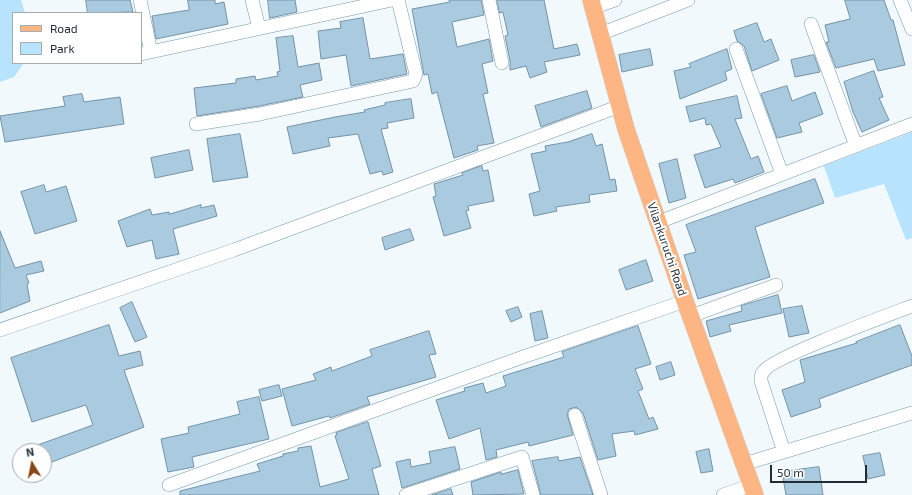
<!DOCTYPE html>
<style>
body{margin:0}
#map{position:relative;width:912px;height:495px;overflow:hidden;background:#f2f9fd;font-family:"Exo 2",sans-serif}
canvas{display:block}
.legend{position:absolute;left:12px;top:12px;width:130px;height:52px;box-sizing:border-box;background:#fff;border:1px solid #a6abae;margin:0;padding:5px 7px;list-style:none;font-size:12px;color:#202d35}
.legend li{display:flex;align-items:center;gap:8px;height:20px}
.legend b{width:20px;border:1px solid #a6abae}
.north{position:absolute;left:12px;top:443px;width:40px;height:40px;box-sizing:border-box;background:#fff;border:1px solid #a6abae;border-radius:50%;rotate:350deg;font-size:11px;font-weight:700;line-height:16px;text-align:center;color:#202d35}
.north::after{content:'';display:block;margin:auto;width:14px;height:18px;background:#884515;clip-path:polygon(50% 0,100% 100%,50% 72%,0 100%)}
.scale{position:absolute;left:770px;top:465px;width:97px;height:18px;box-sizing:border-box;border:2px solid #202d35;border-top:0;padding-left:5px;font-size:12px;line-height:14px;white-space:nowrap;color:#202d35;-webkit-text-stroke:3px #fff;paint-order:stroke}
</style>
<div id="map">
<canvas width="912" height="495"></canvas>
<ul class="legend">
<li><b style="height:5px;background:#fcb583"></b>Road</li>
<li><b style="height:11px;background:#b7e3ff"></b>Park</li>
</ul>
<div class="north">N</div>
<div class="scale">50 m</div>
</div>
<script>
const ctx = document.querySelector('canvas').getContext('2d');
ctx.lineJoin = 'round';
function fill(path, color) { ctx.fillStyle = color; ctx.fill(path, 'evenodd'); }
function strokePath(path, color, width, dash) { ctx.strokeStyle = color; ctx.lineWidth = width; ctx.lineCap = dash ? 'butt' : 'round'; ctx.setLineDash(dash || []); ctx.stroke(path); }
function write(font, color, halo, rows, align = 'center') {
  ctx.font = font + ' "Exo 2",sans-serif'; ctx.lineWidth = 4; ctx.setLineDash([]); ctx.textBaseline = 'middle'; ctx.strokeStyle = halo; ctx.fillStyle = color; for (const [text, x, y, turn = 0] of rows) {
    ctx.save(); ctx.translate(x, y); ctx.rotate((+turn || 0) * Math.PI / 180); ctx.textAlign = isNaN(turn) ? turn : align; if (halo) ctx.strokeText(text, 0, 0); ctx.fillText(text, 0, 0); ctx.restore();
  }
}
fill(new Path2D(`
 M0 0H21L25 13H13V63H24L14 77 0 82Z
 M912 132V238L906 240 884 184 835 198 824 166Z`), '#b7e3ff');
const building = new Path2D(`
 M86 0H130L133 12 88 13Z
 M188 0H215V4L224 2 228 24 156 39 152 16 189 10Z
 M268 0H295L297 12 270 18Z
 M449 0H481L484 15 452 22 457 47 489 39 493 61 482 64 488 93 483 94 494 143 477 146 478 150 454 158 437 92 432 94 428 74 424 75 412 9 450 2Z
 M497 0H544L554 49 577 44 580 55 544 62 547 72 530 78 526 66 510 70V61L505 36 508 35 503 12 500 13Z
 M845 0H884L891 20H893L905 65 878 71 874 59 836 68 826 42H829L825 25 850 19Z
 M363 18 370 59 403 54 407 74 351 86 346 55 321 59 318 31 341 28 340 22Z
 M757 23 764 42 771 39 779 60 752 71 744 46 737 41 734 31Z
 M293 36 298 67 319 63 322 80 300 85 303 97 259 106 197 116 194 88 236 83V79L255 76 256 80 278 76 277 72 280 71 276 38Z
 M650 49 653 65 622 72 619 55Z
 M727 49 732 69 725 72 727 80 680 99 674 71 691 67 689 64Z
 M814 55 820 72 795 77 791 60Z
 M874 71 883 97 879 98 889 120 862 132 853 112 844 82Z
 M787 86 792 101 815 92 823 114 799 123 802 132 777 138 761 94Z
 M587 91 592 108 541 127 535 106Z
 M82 94 84 102 120 97 124 124 5 142 0 116 65 106 63 97Z
 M737 96 742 118 735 119 751 159 758 156 764 172 735 183 733 179 705 188 694 155 721 147 711 124 706 125 705 118 690 122 686 107Z
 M411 99 414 118 387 123 388 128 381 129 393 172 383 175 382 171 370 174 358 134 328 138 330 146 293 154 287 127 335 117 365 112 364 110 385 105V103Z
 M240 134 248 177 213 182 207 139Z
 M592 134 596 146 602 144 610 180 615 179 617 191 589 195 590 202 556 207 557 211 534 216 529 194 540 191 531 154 546 151 545 146 568 142Z
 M189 150 193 170 155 178 151 158Z
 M677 159 686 198 669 203 659 164Z
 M482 166 483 171 488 170 494 201 468 206 469 210 466 211 471 228 444 236 433 197 436 196 434 184 463 175 462 173Z
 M815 179 824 203 755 227 770 277 698 299 684 255 696 252 686 225Z
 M44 185 46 192 66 186 77 221 35 234 21 192Z
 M201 205V208L214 205 217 216 173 229 179 254 156 259 152 240 127 247 118 221 150 209 152 215 169 212V214Z
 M410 229 414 240 385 250 382 238Z
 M0 231 15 268 41 261 44 271 26 275 29 283 27 284 30 301 0 313Z
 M646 260 653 281 626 290 619 270Z
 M778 295 782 313 729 325 731 331 710 337 706 321 742 311 741 306Z
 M132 302 147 337 135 342 120 308Z
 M802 306 809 333 789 337 783 309Z
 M518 307 522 317 511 322 506 311Z
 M542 311 548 338 535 341 530 314Z
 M109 325 119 356 140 351 143 365 124 370 144 427 44 465V451L24 450 93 425 86 405 32 422 11 358Z
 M900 325 912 356V365L819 399 821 407 791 417 782 390 805 382 800 360 857 343 856 342Z
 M638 326 651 364 635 369 643 389 638 391 649 419 653 417 658 429 635 435 634 431 612 434 616 456 598 460 583 413 576 407 569 409 567 414 573 435 529 446 528 442 496 450 497 457 486 460 480 428 449 439 436 400 465 391 464 388 483 383 486 393 506 386 503 376 564 357 562 352Z
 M429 331 436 354 429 355 436 377 367 397 370 404 330 418 329 416 292 426 282 389 316 380 313 374 331 367 332 371 372 356 370 350Z
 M671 362 675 375 660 380 656 367Z
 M279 385 282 396 262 401 259 390Z
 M259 397 269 439 192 457 194 467 168 472 161 439 189 433 188 427 240 414 237 402Z
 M368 422 381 466 372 469 379 495H180V491L260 471 257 464 283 456V454L298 451V448L311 446 320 487 349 479 335 436 337 435 336 433Z
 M455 447 460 469 402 488 396 462 410 459 411 467 431 463 429 452Z
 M709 449 713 471 701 473 696 452Z
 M880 453 885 475 868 479 863 456Z
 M558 457 559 461 580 457 593 495H541L532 461Z
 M819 467 823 495H786L782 472Z
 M518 470 524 494 473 495 471 482 501 472V474Z
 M451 489 453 495H432Z`);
fill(building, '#a9cadf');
strokePath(building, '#7393a6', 1);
const minor = new Path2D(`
 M140 0 151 52
 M252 0 259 28
 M489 0 502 63
 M900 0 912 29
 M593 8 615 0
 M811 24 856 146
 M600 34 688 0
 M736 49 782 174
 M141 54 392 0
 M196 124 260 114 413 81 416 74 398 0
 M659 222 912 124
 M691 316 776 285
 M0 330 234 250 620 106
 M575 415 601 495
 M784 452 761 381C761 378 761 374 763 372 770 358 891 314 912 306
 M744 464 912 413
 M169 485 520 358 685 301
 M406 495 522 457 533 495
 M723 495 752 485`);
const major = new Path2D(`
 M591 0 626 129 685 301 755 495`);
strokePath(minor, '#7999ad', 14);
strokePath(major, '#d2d5d7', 18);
strokePath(minor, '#fff', 13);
strokePath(major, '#fcb583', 17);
write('12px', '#202d35', '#fff', [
 ["Vilankuruchi Road",667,249,71]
]);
</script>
